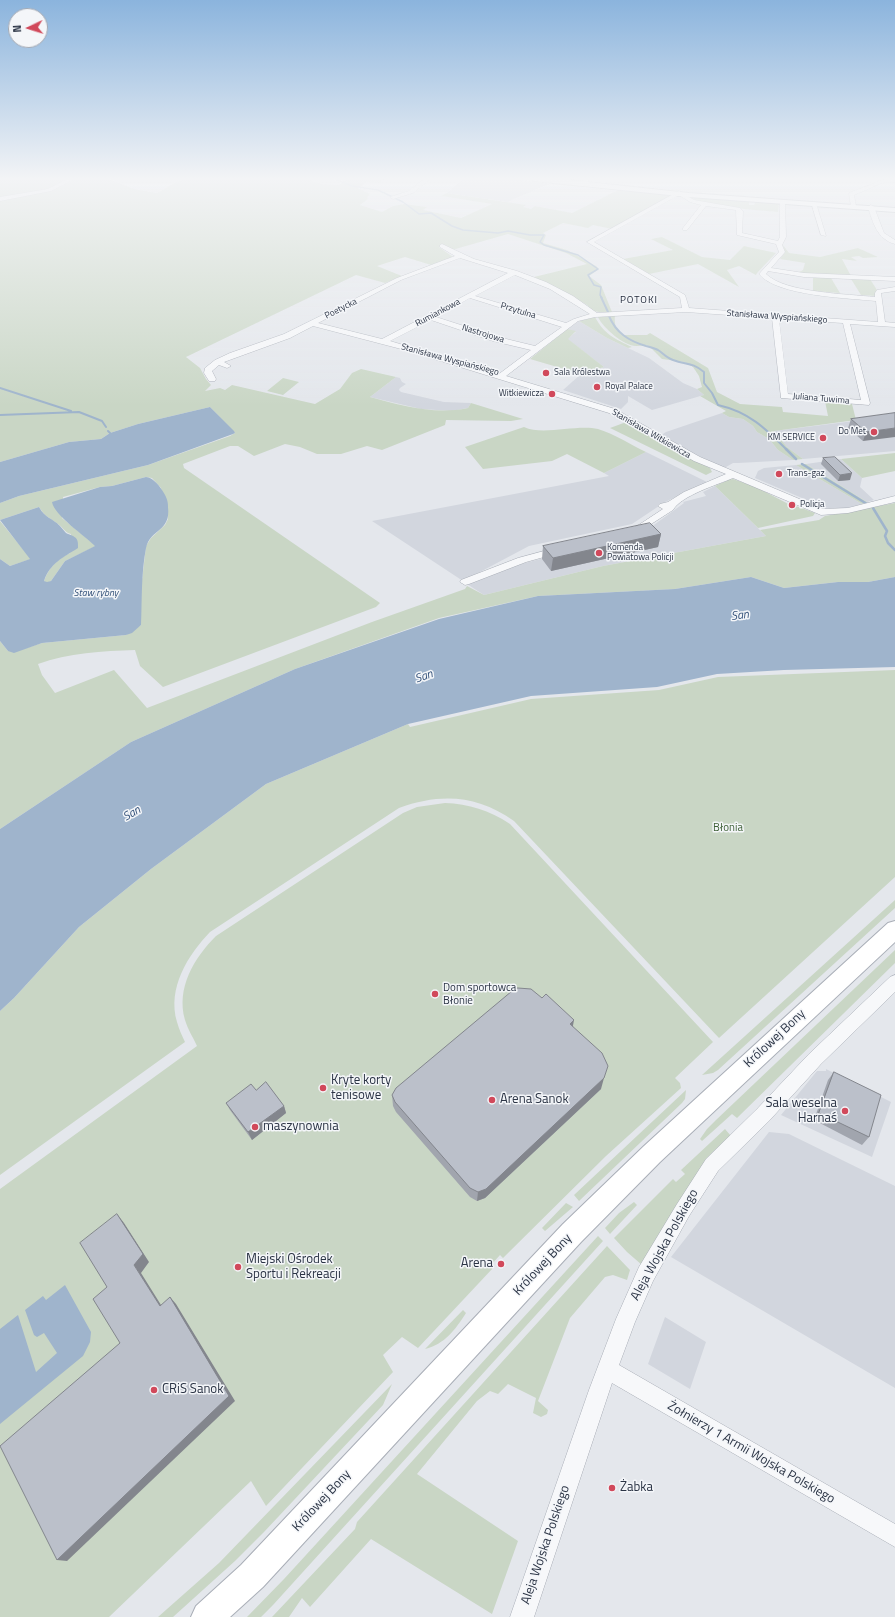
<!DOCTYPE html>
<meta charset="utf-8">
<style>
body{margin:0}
#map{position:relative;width:895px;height:1617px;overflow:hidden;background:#e4e7ec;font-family:"Titillium Web",sans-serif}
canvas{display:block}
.north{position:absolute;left:8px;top:8px;width:40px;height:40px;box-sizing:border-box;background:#f4f6f9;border:1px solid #a4a8b1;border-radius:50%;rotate:266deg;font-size:11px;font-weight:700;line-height:16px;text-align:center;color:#2b3445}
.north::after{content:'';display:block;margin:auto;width:14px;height:18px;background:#d1495b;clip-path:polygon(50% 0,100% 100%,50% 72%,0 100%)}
</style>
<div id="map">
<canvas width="895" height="1617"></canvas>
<div class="north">N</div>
</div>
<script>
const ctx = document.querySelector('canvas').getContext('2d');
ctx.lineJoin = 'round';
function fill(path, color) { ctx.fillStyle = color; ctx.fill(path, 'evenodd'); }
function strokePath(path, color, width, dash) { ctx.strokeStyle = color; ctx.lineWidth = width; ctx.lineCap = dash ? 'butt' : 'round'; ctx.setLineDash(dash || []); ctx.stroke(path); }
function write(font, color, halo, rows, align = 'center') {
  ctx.font = font + ' "Titillium Web",sans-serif'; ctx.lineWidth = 3; ctx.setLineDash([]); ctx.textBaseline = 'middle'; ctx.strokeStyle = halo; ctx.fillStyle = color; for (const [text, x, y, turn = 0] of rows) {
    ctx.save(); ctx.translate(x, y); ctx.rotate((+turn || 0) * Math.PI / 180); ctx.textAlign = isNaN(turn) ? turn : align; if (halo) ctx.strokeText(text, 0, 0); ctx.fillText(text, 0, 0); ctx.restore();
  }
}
fill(new Path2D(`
 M463 179H516L549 184 507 202 447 193Z
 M579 321 607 338 649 358 683 383 697 389 704 395 652 410 628 396V402L621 409 563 390 581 374 604 367 567 339 576 332 567 329Z
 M396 377 400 378 402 382 406 384 400 388 399 390 401 392 444 402 471 403 468 408 452 411 421 409 370 397Z
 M895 412V451L803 459 787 447 774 431 870 419Z
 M722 413 729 417 743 419 753 426 757 432 769 439 778 450 793 460 738 463H733L726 467H720L660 436 666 432Z
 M646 452 707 482 665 502 632 524 529 546 463 581 372 521 609 476 604 473Z
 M841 459 862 478 860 487 874 500 867 502 806 464Z
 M796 465 862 504 846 508 834 509 823 507 755 478 758 471 764 468Z
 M715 486 766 536 603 566 484 595 467 584 509 567 615 540 647 530 684 503 683 502 706 496 703 492Z
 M826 1069 891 1102 872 1157 781 1115 817 1071H826Z
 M769 1132 789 1134 895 1186V1388L671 1257Z
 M665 1317 706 1342 690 1389 648 1364Z`), '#d2d6de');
fill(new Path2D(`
 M0 179H109L134 189 157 193 178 181 186 179H307L322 184 339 185 347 179H384L380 183 367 182 358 188 370 194 367 198 368 199 360 205 382 212 393 206 404 204 427 207 423 210 461 218 492 204 441 196 447 193 526 205 523 207 531 209 535 206 572 213 620 189 673 196 612 229 593 225 588 228 563 223 543 233 546 235 543 243 567 250 596 266 599 269 589 276 601 285 612 312H599L593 311 587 305 568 294 534 277 587 264 566 253 508 234 452 250 445 245 439 247 453 257 431 265 405 257 377 266 402 276 385 283 356 275 186 357 200 368 206 379 211 385 205 391 220 388 225 390 232 385 315 404 340 389 352 373 361 369 396 377 370 397C403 406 435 415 468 408L471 403 523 419 511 421 446 420 445 425 382 450 367 446 341 454H317L300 447 285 444 254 456 238 446H230L183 464 184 468 380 603 376 607 163 687 140 666 135 650C103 651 68 653 38 664L42 675 55 693 114 670 147 708 372 622 465 589 467 586 484 595 603 566 766 536 760 530 819 520 825 516 895 503V577L868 582H838L784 588 751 577 675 589 538 596 439 618 295 669 131 742 0 829V641L8 651C22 651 28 647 42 643L126 635 141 625V589L146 546 151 538 165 525 168 519 161 488 152 478 146 477 112 486 100 487 63 497 62 518 96 546 65 561 51 581 47 583 44 581C49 567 58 559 70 553L71 534C64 532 64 528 58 524 50 518 45 517 39 507L0 520V503L19 496 148 465 230 436 235 433 210 407 138 424 110 433 101 439 69 442 0 462V200L49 191 0 199Z
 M687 196 747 200 749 202V205H754L756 201 779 203 778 212C758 210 701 207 687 196Z
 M662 237 702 257 730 260 744 246 776 253 757 273 756 275 739 266 727 270 739 287 698 264 649 274 623 259 673 250 651 239Z
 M783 245 789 253 820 257 858 248 878 257 863 258 859 256 851 257 857 261 842 259 851 276 797 273 803 270 805 263 780 259 785 252Z
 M813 278H831L840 293 813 291Z
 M851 279H870L877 290 876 296 861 295Z
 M615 315C614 325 616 329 623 335H647L650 333 708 368 717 392 740 404 782 407 783 412 828 416 825 401 852 404 856 420 774 431 787 447 803 459 793 460 778 450 769 439 757 432 753 426 743 419 729 417 722 413 726 411 700 396 704 395 697 389 702 387 699 376 693 367 684 362 662 359 649 346C645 345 640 346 636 346 624 346 603 328 598 317Z
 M595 317C604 334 615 339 632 347L628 348 607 338 579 321Z
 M567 329 576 331 568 339 604 367 581 374 530 359Z
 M283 378 299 382 283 395 267 391Z
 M629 421 650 436 710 468 712 472 706 475 610 428Z
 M524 427C543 436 577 424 598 429 615 434 631 445 646 452L604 473 567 454 552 461 483 469 465 447Z
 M895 453V471L862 478 841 459Z
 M806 464 867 502 862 504 796 465Z
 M733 479 756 487 794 507 796 506 815 513 813 516 758 528 715 486 728 480Z
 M0 521 31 559 10 566 0 559Z
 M895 670V877L719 1038 514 821C477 795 441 793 399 808L210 932C188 955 167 988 177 1022 179 1029 182 1036 185 1042L0 1175V1011L14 998 79 927 151 869 266 784 408 724 410 727 531 699 659 690 718 677Z
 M445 803C469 804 489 810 510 824L713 1042 675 1078 680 1083 681 1088 606 1156 503 1258 500 1255 491 1265 493 1268 418 1348 402 1337 383 1355 393 1372 266 1506 251 1481 109 1617H0V1189L197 1046C193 1037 188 1030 185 1020 176 988 194 958 216 936L403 813 417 807Z
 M895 900V908L718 1070 713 1073 702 1075Z
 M895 950V963L737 1118 732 1114 702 1141 700 1139 707 1129 716 1120Z
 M686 1090 685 1099 682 1103 579 1201 574 1195Z
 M725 1129 731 1136 642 1265 627 1252 614 1238 673 1179 676 1182 685 1174 681 1170Z
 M634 1202 637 1205 610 1234 605 1228 619 1213Z
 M566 1203 573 1207 545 1231 542 1228Z
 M598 1236 603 1241 273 1605 261 1617H247L284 1579Z
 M607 1246 630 1270 627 1280 613 1275 605 1277 570 1318 538 1401 548 1410 547 1414 541 1417 533 1413 536 1398 508 1384 498 1394 490 1391 477 1401 417 1474 518 1541 492 1614 371 1539 310 1607 302 1598 289 1617H272L355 1529 357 1522Z
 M463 1310 466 1313C455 1330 445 1344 425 1349Z
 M392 1384 383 1405 264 1532 235 1561 173 1617H158L219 1563Z`), '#c9d6c5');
fill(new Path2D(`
 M210 407 234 431 235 433 233 434 148 465 19 496 0 503V462L69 442 101 439 110 433 138 424Z
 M146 477C153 478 158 484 162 490 166 496 168 500 168 507 171 532 150 529 146 548 141 574 142 600 141 625L132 633 126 635 42 643 14 653 8 651 0 641V559L10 566 30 559 0 520 39 507C45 518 52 518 60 526 62 528 64 531 66 533 74 537 79 536 78 548 64 557 50 563 44 581L47 582 51 581 65 561 95 546C85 536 54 515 52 502L100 487 112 486Z
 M751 577 784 588 838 582H868L895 577V667L784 670 717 674 657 687 531 696 408 724 266 784 151 869 79 927 14 998 0 1011V829L131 742 295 669 439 619 538 596 675 589Z
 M65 1285 91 1332 90 1342 83 1356 0 1424V1329L18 1315 36 1372 57 1353 44 1333 37 1337 34 1335 25 1310 43 1296 46 1300Z`), '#9fb4cc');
strokePath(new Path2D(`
 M335 179 352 186 378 190 403 202 419 214 431 213 452 226 463 230 498 233 508 231 530 235H544L540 242 544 245 578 255 598 269 588 275 594 285 601 287 600 295 602 298`), '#9fb4cc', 1.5);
strokePath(new Path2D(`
 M601 297 608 312
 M609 316C616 333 629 341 646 346 650 347 654 348 658 350 663 353 666 358 673 360 686 365 692 362 704 372V383L712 393 718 405C749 412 765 428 787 450
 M0 388 71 411
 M0 415 79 412 102 421 106 427
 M108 431 110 433`), '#9fb4cc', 2);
strokePath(new Path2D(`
 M786 449 796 459
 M802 464 867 504
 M873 508 887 531 885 536 888 543 895 550`), '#9fb4cc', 2.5);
const street = new Path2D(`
 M67 179H74L51 191 0 201V197L48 189Z
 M424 179H430L413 193 393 199 390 197 409 191Z
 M583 179H589L587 185 582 184Z
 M888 179H895V182L882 183 854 195 856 206 851 207 849 193 879 181Z
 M679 191 694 200 740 208 743 211 742 233 778 241 780 237V201L785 200 786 237 782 245 785 252 771 268 804 273 895 277V281L804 277 768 271 766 274C785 293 848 294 875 297V293L877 290 895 287V291L881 293 885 322 895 323V327L850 324 870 403 869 405 781 398 772 318 686 312 595 317 578 321 506 376 615 409 700 457 823 509 848 508 895 496V502L848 513 821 515 733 478C717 485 682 495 673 510L634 535 631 534 629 532 631 530 663 509 658 506 660 504 668 502 684 492 726 474 694 461 609 413 405 350 313 326 290 338 224 362 231 366 227 368 219 365 212 371 216 379 215 381H209L204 373 205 368 215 360 230 353 284 334 397 278 455 256 440 247V245L442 244 474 259 517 271 546 282 573 296 597 313 682 308 680 297 587 242ZM679 195 690 202 701 205 683 228V230H687L706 206 736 210 737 235 776 244 779 252 759 274C777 296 847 298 876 301L878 322 689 308 685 295 594 242ZM460 258 508 273 382 339 318 323 401 280ZM515 275 550 289 590 314 574 319 566 323 475 296ZM470 298 562 327 535 346 498 337 436 317ZM779 319 843 323 861 400 788 394ZM431 320 493 341 531 350 499 374 390 341Z
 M811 202 816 203 826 236 821 235Z
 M871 205 874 207 884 233 895 240V244C877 239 873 223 868 207Z
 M559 547 562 548 564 550 562 552 526 562 469 584 465 585 460 582 461 580 518 558Z
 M895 975V992L821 1064 769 1121 718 1171 689 1216 653 1281 635 1322 619 1365 895 1524V1547L612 1383 534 1617H510L589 1390 616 1319 639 1267 677 1204 706 1159 757 1109 809 1054 890 977Z`);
const secondary = new Path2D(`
 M531 179H560L689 193 895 208V212L689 197 534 181Z
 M895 921V942L660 1162 581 1242 263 1587 230 1617H191L196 1606 241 1565 563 1224 644 1146 888 923Z`);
strokePath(street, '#a9aeb7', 1);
strokePath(secondary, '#a9aeb7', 2);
fill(street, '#f7f8fa');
fill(secondary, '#fff');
fill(new Path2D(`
 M895 413 863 441 848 428 851 419Z
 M823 458 850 480 838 481 821 464Z
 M661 534 658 547 551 571 542 559 543 546Z
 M573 1026 601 1089 485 1198 477 1201 470 1197 396 1112 393 1106 392 1095Z
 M834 1072 869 1137 862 1145 814 1120 828 1080Z
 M256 1090 284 1106 286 1113 252 1140 230 1110 226 1103Z`), '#a1a5ae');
fill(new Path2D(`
 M895 428V437L863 441 866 432Z
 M852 473 850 480 838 481 840 475Z
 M661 534 658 547 551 571 553 558Z
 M574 1020 572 1031 570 1024Z
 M604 1078 601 1089 485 1198 477 1201 478 1192Z
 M284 1106 286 1113 252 1140 248 1132Z
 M117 1214 124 1223 149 1262 141 1273 166 1313 160 1306 134 1265Z
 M170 1297 176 1304 235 1401 67 1561 57 1560Z`), '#83868d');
const building = new Path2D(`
 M895 413V428L866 432 851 419Z
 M835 457 852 473 840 475 823 458Z
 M650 523 661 534 553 558 543 546Z
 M518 988 531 989 542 998 546 994 574 1020 570 1024 602 1053 608 1066 604 1078 486 1189 478 1192 470 1188 395 1102 392 1095 396 1088 512 991Z
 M834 1072 881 1095 869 1137 819 1113Z
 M266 1082 284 1106 248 1132 226 1103 251 1084 256 1090Z
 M117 1214 143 1254 134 1265 160 1306 170 1297 229 1396 57 1560 0 1446 120 1343 93 1299 107 1287 80 1243Z`);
fill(building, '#bbc0ca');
strokePath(building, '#83868d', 1);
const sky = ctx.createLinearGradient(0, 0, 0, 406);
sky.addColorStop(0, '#8bb4dd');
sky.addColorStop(0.44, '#f3f4f6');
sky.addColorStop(1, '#f3f4f600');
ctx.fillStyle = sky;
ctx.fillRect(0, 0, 895, 406);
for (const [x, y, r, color] of [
 [546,373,4,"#d1495b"],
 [597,387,4,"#d1495b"],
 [552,394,4,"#d1495b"],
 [874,432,4,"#d1495b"],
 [823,438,4,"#d1495b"],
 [779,474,4,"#d1495b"],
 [792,505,4,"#d1495b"],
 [599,553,4,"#d1495b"],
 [435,994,4,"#d1495b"],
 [323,1088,4,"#d1495b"],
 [492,1100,4,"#d1495b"],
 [845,1111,4,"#d1495b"],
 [255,1127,4,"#d1495b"],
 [501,1264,4,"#d1495b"],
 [238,1267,4,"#d1495b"],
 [154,1390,4,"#d1495b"],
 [612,1488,4,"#d1495b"]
]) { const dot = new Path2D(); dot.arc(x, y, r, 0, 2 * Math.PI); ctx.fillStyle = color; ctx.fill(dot); strokePath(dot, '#f4f6f9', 1.5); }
write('9px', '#2b3445', '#f4f6f9', [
 ["Poetycka",341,309,-27],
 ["Przytulna",518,311,17],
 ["Rumiankowa",438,313,-28],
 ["Stanisława Wyspiańskiego",777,317,4],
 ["Nastrojowa",483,334,17],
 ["Stanisława Wyspiańskiego",450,360,15],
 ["Juliana Tuwima",821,399,5],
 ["Stanisława Witkiewicza",651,434,30]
]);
write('9px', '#2b3445', '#f4f6f9', [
 ["Sala Królestwa",554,373],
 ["Royal Palace",605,387],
 ["Witkiewicza",544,394,"right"],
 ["Do Met",866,432,"right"],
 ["KM SERVICE",815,438,"right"],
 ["Trans-gaz",787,474],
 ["Policja",800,505],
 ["Komenda",607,548],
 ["Powiatowa Policji",607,558]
], 'left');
ctx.letterSpacing = '1px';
write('10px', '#1d2536', '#f4f6f9', [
 ["POTOKI",639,301]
]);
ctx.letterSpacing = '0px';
write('italic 10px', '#34527a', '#f4f6f9', [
 ["Staw rybny",96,594]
]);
write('11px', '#3f6138', '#f4f6f9', [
 ["Błonia",728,828]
]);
write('11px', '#2b3445', '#f4f6f9', [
 ["Dom sportowca",443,988],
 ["Błonie",443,1001]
], 'left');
write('italic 12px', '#34527a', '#f4f6f9', [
 ["San",740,616,-7],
 ["San",424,677,-19],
 ["San",132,814,-30]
]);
write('13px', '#2b3445', '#f4f6f9', [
 ["Królowej Bony",775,1039,-43],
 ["Aleja Wojska Polskiego",665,1245,-61],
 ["Królowej Bony",543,1265,-47],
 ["Żołnierzy 1 Armii Wojska Polskiego",751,1453,30],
 ["Królowej Bony",322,1501,-47],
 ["Aleja Wojska Polskiego",546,1545,-71]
]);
write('13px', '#2b3445', '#f4f6f9', [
 ["Kryte korty",331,1081],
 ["tenisowe",331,1096],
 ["Arena Sanok",500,1100],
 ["Sala weselna",837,1104,"right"],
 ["Harnaś",837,1119,"right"],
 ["maszynownia",263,1127],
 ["Miejski Ośrodek",246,1260],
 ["Sportu i Rekreacji",246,1275],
 ["Arena",493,1264,"right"],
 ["CRiS Sanok",162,1390],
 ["Żabka",620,1488]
], 'left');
</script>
